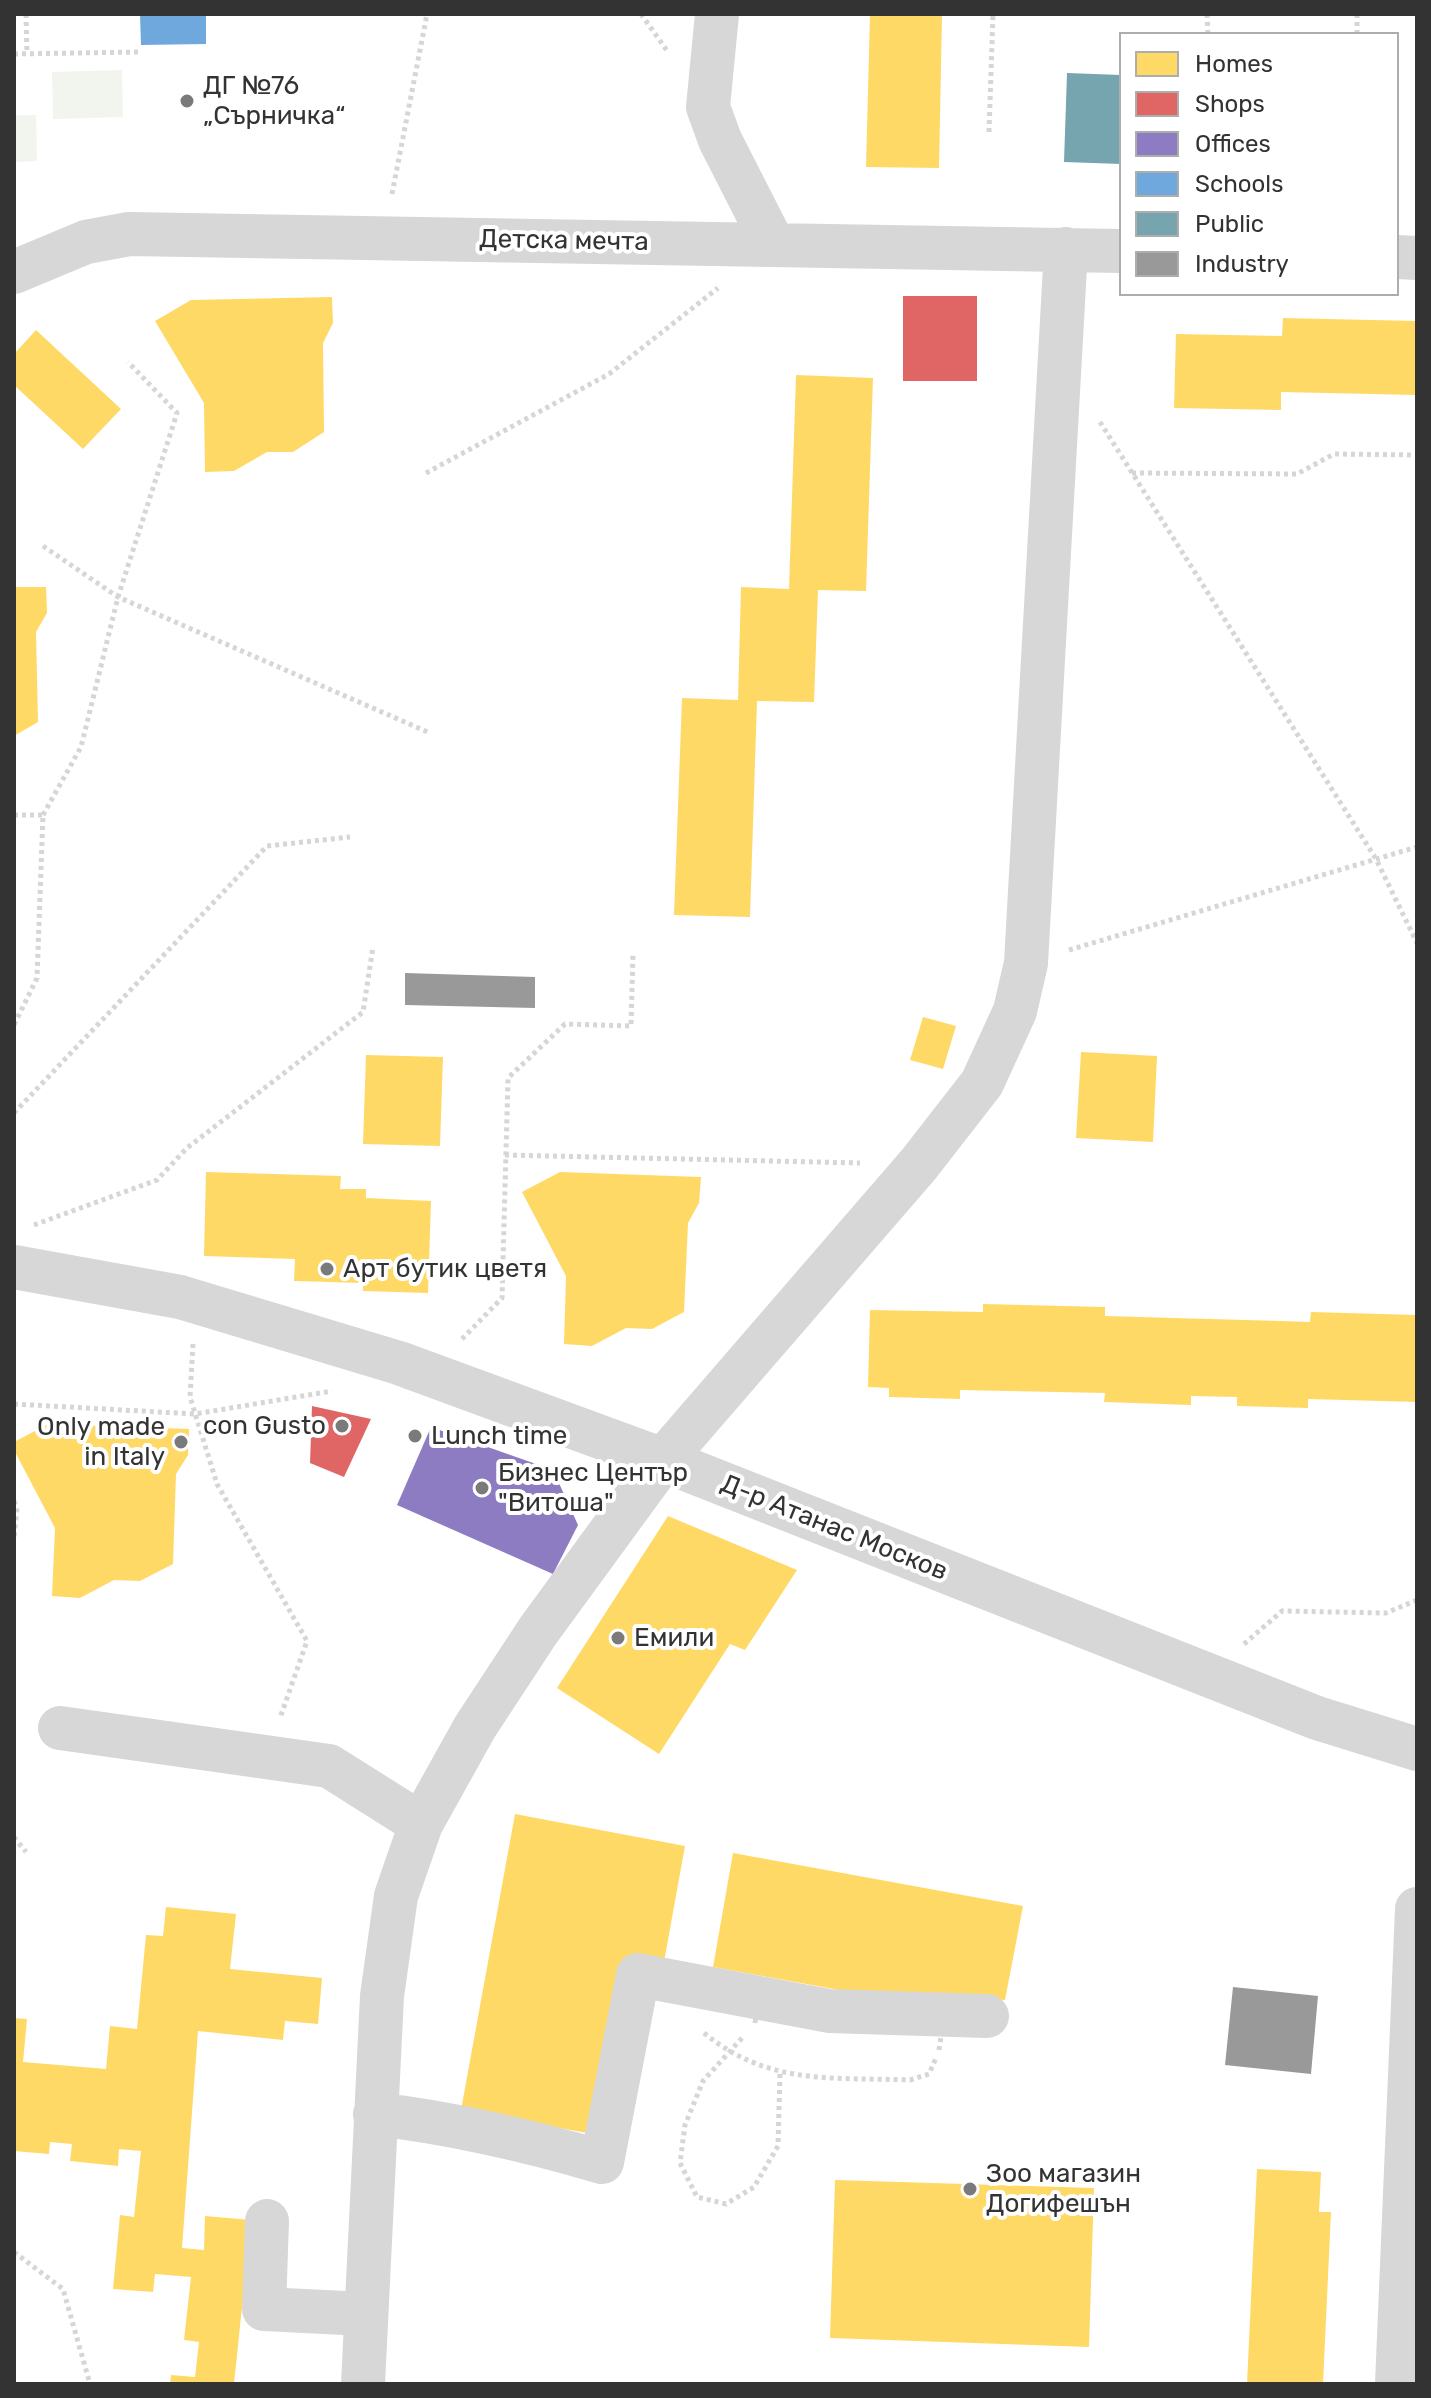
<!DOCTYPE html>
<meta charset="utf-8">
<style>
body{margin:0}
#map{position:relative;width:1431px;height:2398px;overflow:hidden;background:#fff;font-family:Rubik,sans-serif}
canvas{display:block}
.frame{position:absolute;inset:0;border:16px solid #333;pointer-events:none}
.legend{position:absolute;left:1119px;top:32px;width:280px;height:264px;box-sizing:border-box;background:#fff;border:2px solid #adadad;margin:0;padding:10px 14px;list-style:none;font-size:24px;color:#333}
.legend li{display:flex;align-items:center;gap:16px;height:40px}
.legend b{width:40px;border:2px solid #adadad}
</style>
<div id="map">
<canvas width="1431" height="2398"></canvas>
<div class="frame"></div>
<ul class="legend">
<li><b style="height:22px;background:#ffd966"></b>Homes</li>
<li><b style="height:22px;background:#e06666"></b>Shops</li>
<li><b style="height:22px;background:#8e7cc3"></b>Offices</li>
<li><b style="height:22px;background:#6fa8dc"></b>Schools</li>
<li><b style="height:22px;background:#76a5af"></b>Public</li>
<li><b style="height:22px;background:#999"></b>Industry</li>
</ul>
</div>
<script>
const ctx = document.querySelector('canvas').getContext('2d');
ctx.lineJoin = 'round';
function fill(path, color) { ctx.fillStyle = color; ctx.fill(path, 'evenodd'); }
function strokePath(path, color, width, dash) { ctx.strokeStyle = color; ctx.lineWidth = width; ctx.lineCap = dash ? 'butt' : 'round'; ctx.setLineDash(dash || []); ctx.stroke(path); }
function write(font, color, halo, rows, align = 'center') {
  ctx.font = font + ' Rubik,sans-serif'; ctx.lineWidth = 8; ctx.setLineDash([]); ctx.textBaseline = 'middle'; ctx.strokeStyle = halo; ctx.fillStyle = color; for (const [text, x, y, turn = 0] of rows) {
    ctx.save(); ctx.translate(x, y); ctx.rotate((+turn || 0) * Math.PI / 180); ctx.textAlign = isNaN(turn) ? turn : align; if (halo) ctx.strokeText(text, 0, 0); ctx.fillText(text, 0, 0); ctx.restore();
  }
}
fill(new Path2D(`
 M122 70 123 117 53 119 52 72Z
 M14 115H36L37 161 14 162Z`), '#f1f5ed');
fill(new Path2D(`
 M870 14H942L939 168 866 167Z
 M332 297 333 323 323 343 324 432 293 452H267L234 471 205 472 204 403 155 321 191 300Z
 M1283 318 1417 321V395L1281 392V410L1174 408 1176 334 1282 336Z
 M36 330 121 409 83 449 14 385V354Z
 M796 375 873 378 866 591 818 590 814 702 757 701 750 917 674 915 682 698 738 700 741 587 789 589Z
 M14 587H46L47 613 36 632 38 722 14 736Z
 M923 1017 956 1026 943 1069 910 1060Z
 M1081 1052 1157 1056 1153 1142 1076 1138Z
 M366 1055 443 1057 440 1146 363 1144Z
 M206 1172 341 1176 340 1189H366V1198L431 1201 428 1293 363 1291V1283L294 1281 295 1259 204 1256Z
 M560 1172 701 1177 699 1203 688 1223 684 1312 652 1329 626 1328 592 1346 564 1344 566 1276 522 1192Z
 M983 1304 1105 1307V1316L1280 1321 1310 1322 1311 1312 1417 1315V1402L1308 1399V1408L1237 1406V1397L1191 1396V1405L1104 1402 1105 1393 960 1390V1399L889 1397V1388L868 1387 870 1310 983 1312Z
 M48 1424 189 1429 188 1455 176 1474 173 1564 140 1581 114 1580 80 1598 52 1596 55 1528 14 1450V1442Z
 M668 1516 797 1570 745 1650 730 1644 659 1754 557 1688Z
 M515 1814 685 1846 662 1973 593 2134 461 2110Z
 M733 1853 1023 1906 1005 2000 850 1992 713 1967Z
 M166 1907 236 1914 230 1969 322 1978 318 2024 285 2021 283 2040 198 2031 182 2248 204 2250 205 2216 251 2220 234 2384H170L171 2375 195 2377 199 2342 184 2340 191 2277 155 2274 153 2292 113 2289 120 2215 134 2217 141 2151 119 2149 118 2166 70 2161 72 2144 50 2142 49 2154 14 2151V2018L27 2019 23 2062 106 2069 110 2026 137 2029 146 1935 163 1936Z
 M1257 2169 1321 2172 1319 2212H1331L1323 2384H1247Z
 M835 2180 1094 2188 1089 2347 830 2338Z`), '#ffd966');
fill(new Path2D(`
 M903 296H977V381H903Z
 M312 1406 371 1419 344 1477 310 1463Z`), '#e06666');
fill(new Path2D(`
 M431 1427 553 1470 578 1525 553 1574 397 1505Z`), '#8e7cc3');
fill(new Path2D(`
 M140 14H206V44L141 45Z`), '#6fa8dc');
fill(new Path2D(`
 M1067 73 1121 75V164L1064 162Z`), '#76a5af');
fill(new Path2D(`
 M405 973 535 977V1008L405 1005Z
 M1233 1987 1318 1996 1311 2074 1225 2065Z`), '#999');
strokePath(new Path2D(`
 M26 14 27 54
 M641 14 668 52
 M1207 14 1208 34
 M1357 34V14
 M14 54 141 52
 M989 132 993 14
 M392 194 427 14
 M1100 422 1376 859 1417 943
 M426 473 609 374 718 288
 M1132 473 1297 474 1334 454 1417 455
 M43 546 118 597 430 733
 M14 815H43L37 978 14 1025
 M43 815 81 747 118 597 177 413 128 362
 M1069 950 1417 847
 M14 1113 267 846 350 837
 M505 1155 860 1163
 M34 1225 157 1180 187 1148 363 1012 373 947
 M462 1339 502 1298 508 1078 565 1024 631 1026 633 953
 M193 1344 190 1397 217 1484 307 1641 280 1718
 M14 1404 195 1414 332 1391
 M14 1501 17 1508 14 1539
 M1244 1644 1282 1611 1386 1613 1417 1600
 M14 1837 26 1852
 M704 2033C769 2086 832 2077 910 2080L929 2074 936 2058
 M742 2038 703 2081 685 2125 680 2163 697 2197 726 2204 754 2187 778 2146 780 2073
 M14 2252 63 2289 90 2384`), '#d6d6d6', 5, [4, 4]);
strokePath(new Path2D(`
 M717 14 708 107 720 140 773 244
 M1397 257 1417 258
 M14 272 86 242 129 234 1121 251
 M14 1267 180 1297 399 1363 663 1460 1317 1718 1417 1749
 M60 1728 329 1766 421 1824
 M375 2114C454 2123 526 2140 602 2162L638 1975 829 2011 987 2016
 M267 2221 264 2309 365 2314
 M363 2384 382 1996 396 1896 421 1824 475 1727 538 1631 663 1460 919 1164 982 1083 1015 1011 1026 963 1066 249
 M1397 2384 1417 1909`), '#d7d7d7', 44);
strokePath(new Path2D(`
 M633 1976 661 1998
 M755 2023 762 1976
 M939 2050 947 1997`), '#d6d6d6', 5, [4, 4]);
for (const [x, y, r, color] of [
 [187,101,8,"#7a7a7a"],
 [327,1269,8,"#7a7a7a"],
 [342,1426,8,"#7a7a7a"],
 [415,1436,8,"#7a7a7a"],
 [181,1442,8,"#7a7a7a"],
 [482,1488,8,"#7a7a7a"],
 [618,1638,8,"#7a7a7a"],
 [970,2189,8,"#7a7a7a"]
]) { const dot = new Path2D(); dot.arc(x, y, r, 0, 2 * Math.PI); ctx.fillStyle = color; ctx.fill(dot); strokePath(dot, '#fff', 3); }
write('26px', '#333', '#fff', [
 ["ДГ №76",203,86],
 ["„Сърничка“",203,116],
 ["Арт бутик цветя",343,1269],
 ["con Gusto",326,1426,"right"],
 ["Only made",165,1427,"right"],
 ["in Italy",165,1457,"right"],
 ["Lunch time",431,1436],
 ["Бизнес Център",498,1473],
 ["\"Витоша\"",498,1503],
 ["Емили",634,1638],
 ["Зоо магазин",986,2174],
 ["Догифешън",986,2204]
], 'left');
write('26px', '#333', '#fff', [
 ["Детска мечта",564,241,1],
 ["Д-р Атанас Москов",834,1528,22]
]);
</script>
